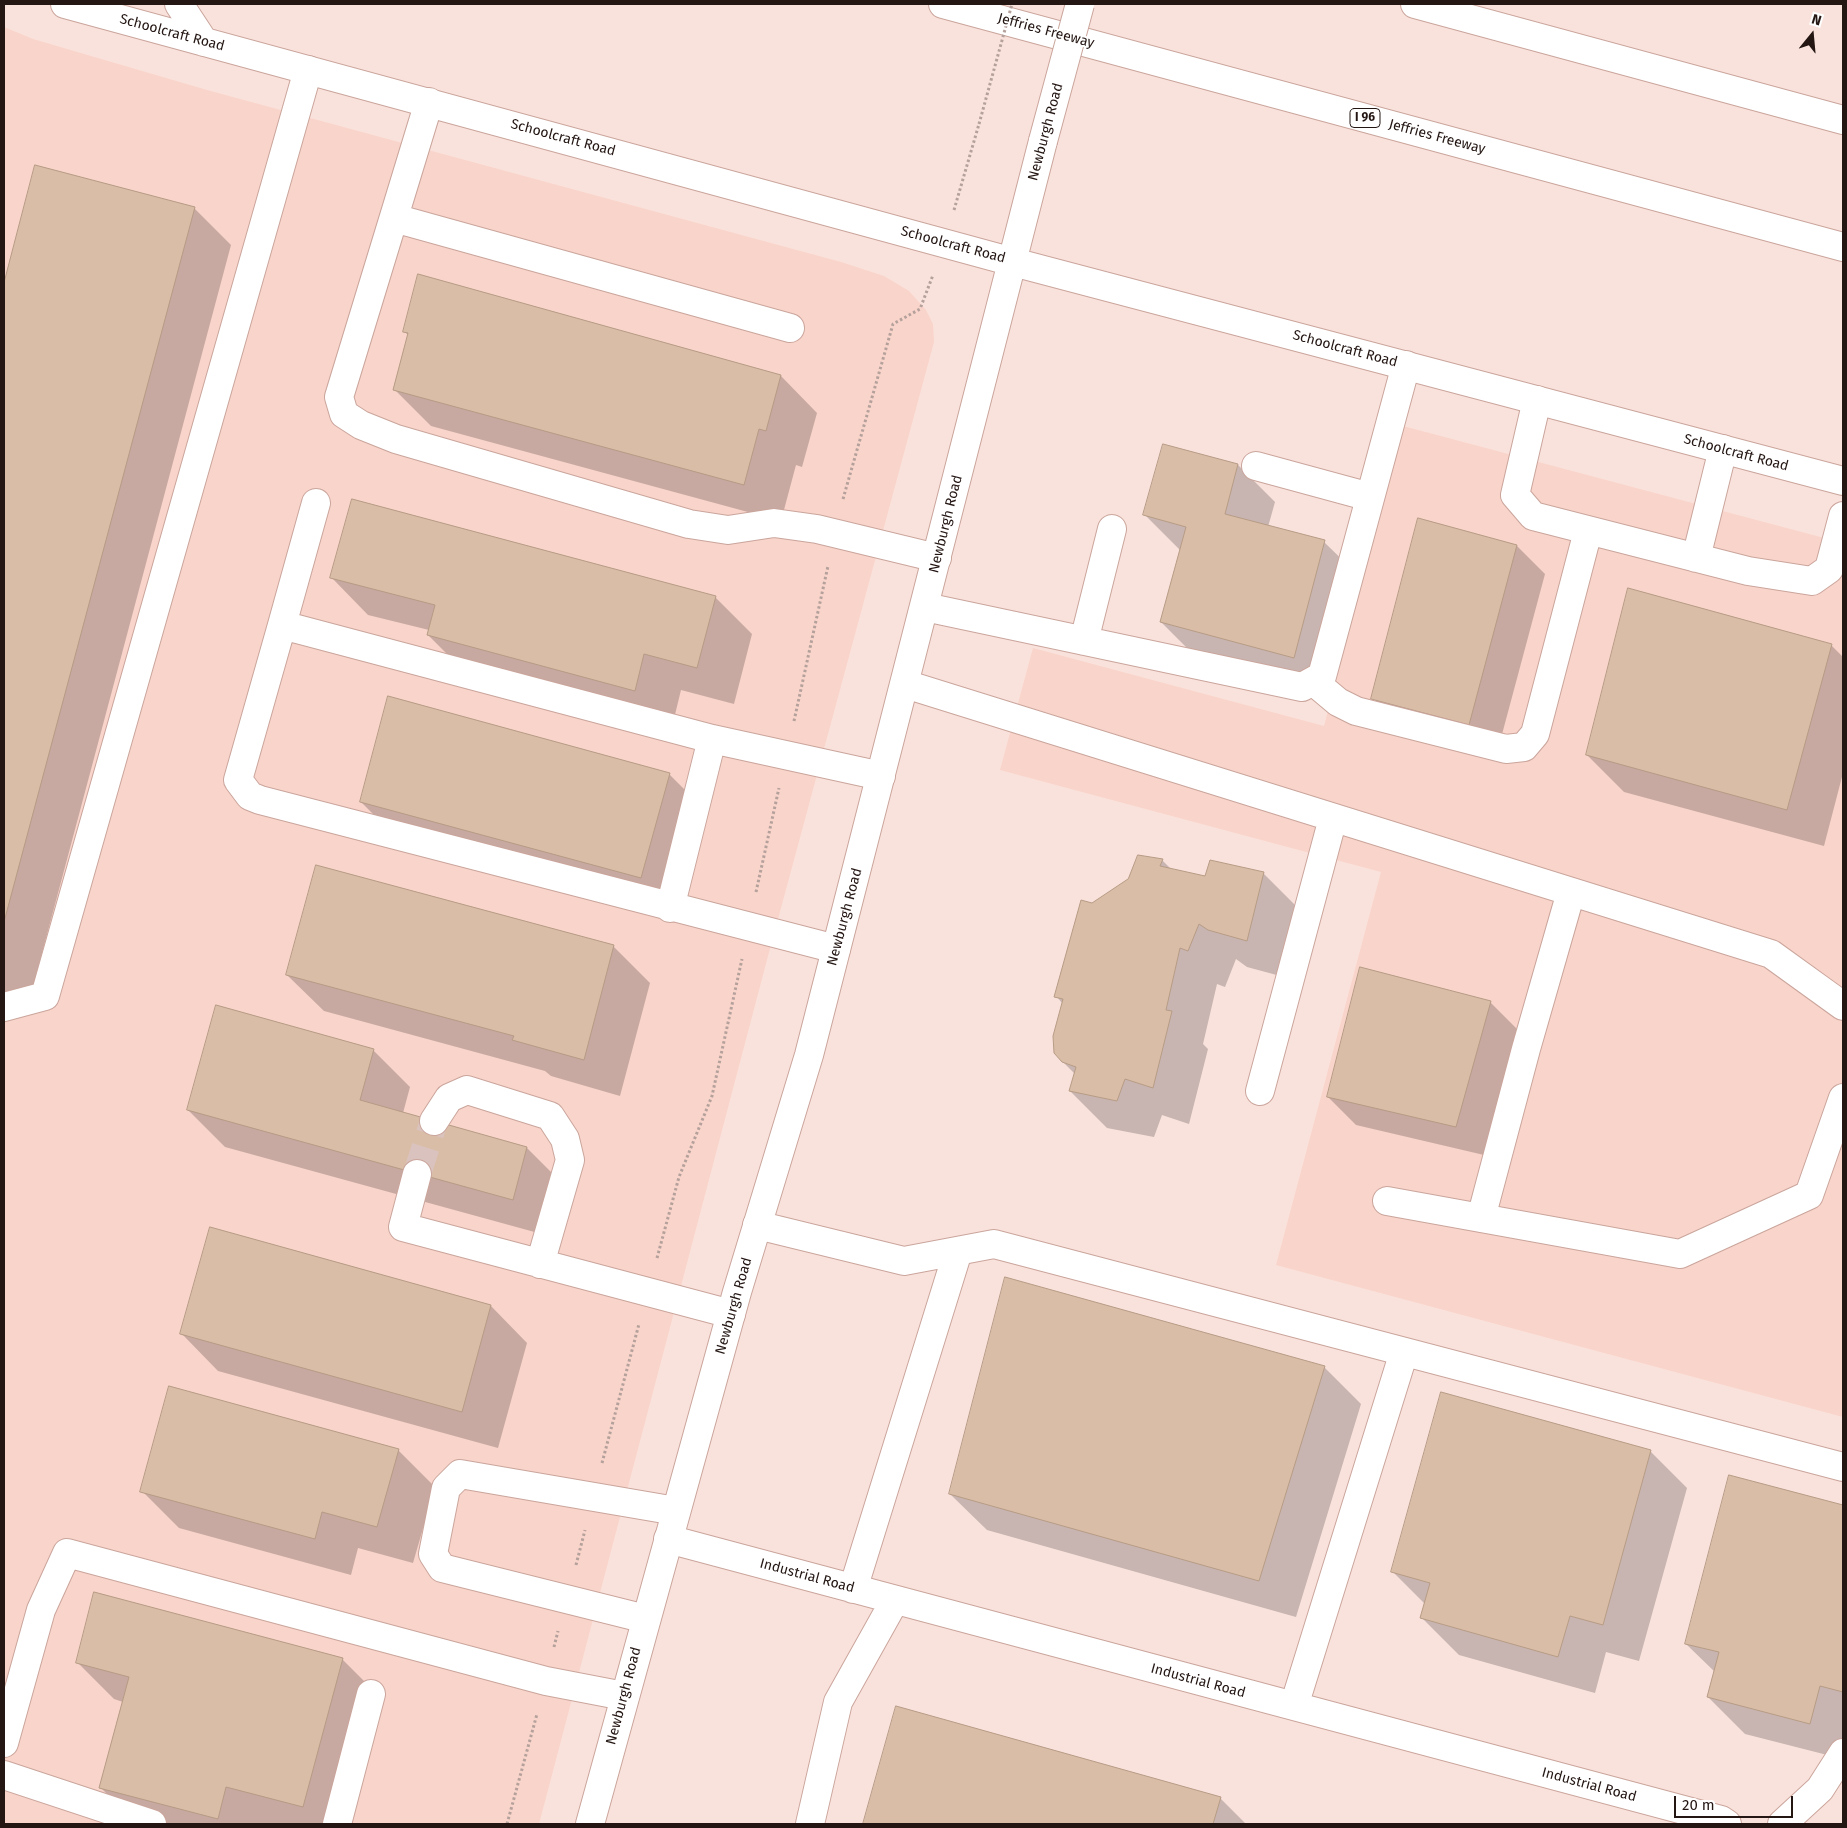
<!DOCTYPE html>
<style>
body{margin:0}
#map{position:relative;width:1847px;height:1828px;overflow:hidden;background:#fae2dc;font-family:"Fira Sans",sans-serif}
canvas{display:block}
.frame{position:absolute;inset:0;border:5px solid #231613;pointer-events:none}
.north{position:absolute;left:1787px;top:10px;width:50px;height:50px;-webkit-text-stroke:4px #fff;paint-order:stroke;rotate:17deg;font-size:14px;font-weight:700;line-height:20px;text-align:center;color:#231613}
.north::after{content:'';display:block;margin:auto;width:18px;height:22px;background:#231613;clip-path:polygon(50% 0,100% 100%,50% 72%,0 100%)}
.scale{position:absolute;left:1674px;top:1796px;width:119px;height:22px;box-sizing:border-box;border:2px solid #231613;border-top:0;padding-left:6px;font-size:15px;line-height:18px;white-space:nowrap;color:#231613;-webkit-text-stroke:4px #fff;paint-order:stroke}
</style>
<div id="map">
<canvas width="1847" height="1828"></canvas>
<div class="frame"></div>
<div class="north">N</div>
<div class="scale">20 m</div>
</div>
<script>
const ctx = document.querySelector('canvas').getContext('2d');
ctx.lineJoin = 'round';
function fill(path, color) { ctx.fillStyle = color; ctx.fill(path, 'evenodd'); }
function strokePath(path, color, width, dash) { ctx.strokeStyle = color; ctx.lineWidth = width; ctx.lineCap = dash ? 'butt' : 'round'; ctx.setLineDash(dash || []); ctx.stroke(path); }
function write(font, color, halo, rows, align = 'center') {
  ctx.font = font + ' "Fira Sans",sans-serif'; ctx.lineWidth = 4; ctx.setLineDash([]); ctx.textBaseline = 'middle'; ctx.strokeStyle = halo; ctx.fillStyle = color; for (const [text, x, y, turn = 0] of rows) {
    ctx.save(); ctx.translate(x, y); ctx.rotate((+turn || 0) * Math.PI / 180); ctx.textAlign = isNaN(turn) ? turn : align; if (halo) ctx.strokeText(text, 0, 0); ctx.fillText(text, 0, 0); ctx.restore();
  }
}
fill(new Path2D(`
 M4 27 33 39 207 90 841 262 884 276 909 291 926 310 933 324 934 342 768 956 539 1824H4Z
 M1403 426 1843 543V1417L1276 1265 1381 872 1000 770 1033 648 1324 726Z`), '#f9d4ca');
fill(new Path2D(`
 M36 166 194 208 231 245 26 1013 4 1007V288Z
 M404 331 781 376 817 413 802 467 796 465 781 521 431 426 394 389 409 336Z
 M1164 446 1238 465 1275 502 1268 527 1324 542 1361 578 1330 694 1198 659 1161 622 1181 551 1145 515Z
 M1419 520 1517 546 1545 574 1497 753 1401 726 1373 698Z
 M332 578 715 597 752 634 734 704 681 690 672 727 465 672 428 635 429 630 368 615Z
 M1831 645 1843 657V773L1824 846 1624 792 1587 755Z
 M669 774 706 811 678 914 398 839 361 802Z
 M1162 860 1172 870 1205 877 1263 873 1300 910 1284 977 1247 967 1236 959 1225 987 1217 984 1203 1044 1208 1049 1189 1124 1162 1115 1154 1137 1107 1128 1070 1091 1075 1074 1063 1062V1004L1056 996 1092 905Z
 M613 946 650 983 620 1096 551 1076 545 1071 324 1011 287 975Z
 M1490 1002 1518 1030 1484 1155 1356 1125 1328 1097Z
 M373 1050 410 1087 403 1113 527 1148 564 1185 549 1236 225 1147 188 1110Z
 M491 1306 527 1343 498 1448 218 1371 182 1334Z
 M1324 1367 1361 1404 1296 1617 987 1530 950 1494Z
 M398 1450 435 1487 413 1563 358 1548 351 1575 179 1528 142 1491Z
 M1650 1451 1687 1488 1639 1661 1606 1652 1595 1693 1459 1655 1422 1618 1425 1604 1393 1572Z
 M1730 1477 1843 1507V1759L1745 1734 1708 1697 1715 1672 1686 1644Z
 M342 1659 379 1696 345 1824H137L100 1787 123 1702 114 1699 77 1662Z
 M897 1708 1220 1798 1246 1824H865Z`), '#0003');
const building = new Path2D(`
 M35 165 195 207 4 922V283Z
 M418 274 781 375 766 431 759 429 744 485 393 390 408 333 403 332Z
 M1163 444 1238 464 1225 514 1325 540 1294 658 1160 622 1186 527 1143 515Z
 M352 499 716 596 697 668 644 654 635 691 427 635 435 605 330 578Z
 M1418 518 1517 545 1469 725 1371 699Z
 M1628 588 1832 644 1787 810 1586 755Z
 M388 696 670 773 641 878 360 802Z
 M1138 855 1163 859 1160 866 1205 876 1210 860 1264 872 1247 941 1208 930 1199 924 1188 951 1180 948 1166 1010 1172 1011 1153 1088 1125 1079 1117 1101 1069 1091 1076 1067 1062 1062 1054 1053 1053 1036 1063 999 1054 997 1081 900 1092 903 1128 879Z
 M316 865 614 945 584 1060 512 1040 514 1036 286 975Z
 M1360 967 1491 1001 1456 1127 1327 1097Z
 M216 1005 374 1049 360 1100 527 1147 513 1200 187 1110Z
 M210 1227 491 1305 462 1412 180 1334Z
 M1005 1277 1325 1366 1259 1581 949 1494Z
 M169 1386 399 1449 377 1527 322 1512 315 1539 140 1492Z
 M1441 1392 1651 1450 1603 1625 1570 1616 1558 1657 1420 1618 1430 1583 1391 1572Z
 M1729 1475 1843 1505V1692L1820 1686 1810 1724 1707 1697 1719 1652 1685 1644Z
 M94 1592 343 1658 303 1807 226 1787 218 1819 99 1788 129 1677 76 1663Z
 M896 1706 1221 1797 1213 1824H863Z`);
fill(building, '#dabda6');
strokePath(building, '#b69b85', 1);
strokePath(new Path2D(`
 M417 1174 434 1121`), '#dac3be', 28, [28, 14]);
const minor = new Path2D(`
 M429 102 339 397 344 414 361 425 396 439 689 524 728 530 774 523 817 529 937 558
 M394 218 790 328
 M1537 400 1515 495 1533 516 1748 571 1812 581 1829 569 1843 516
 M1256 466 1370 497
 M1696 558 1723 449
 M925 607 1302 687 1322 676 1406 365
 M282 625 316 503
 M1084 641 1112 529
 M1313 681 1338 702 1356 711 1506 749 1524 747 1535 734 1588 531
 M905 684 1771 954 1843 1006
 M670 908 712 739
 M836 949 260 800 250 796 238 780 282 625 712 739 881 776
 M4 1007 45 996 308 70
 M1260 1091 1333 818
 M434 1121 449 1098 467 1090 550 1116 565 1139 570 1160 540 1264
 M417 1174 403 1227 731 1314
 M1387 1201 1680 1254 1809 1195 1843 1098
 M1481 1218 1526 1049 1571 892
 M757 1225 904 1261 994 1244 1843 1467
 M668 1539 1721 1820 1727 1824
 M853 1589 958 1251
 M646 1619 442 1568 433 1554 446 1488 460 1474 676 1511
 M1294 1706 1404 1352
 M4 1743 41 1610 67 1553 546 1681 624 1696
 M4 1775 152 1824
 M337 1824 371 1694
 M810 1824 838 1702 895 1600
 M1782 1824 1820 1789 1843 1753`);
const major = new Path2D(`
 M65 4 1013 262 1843 481
 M179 4 204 42
 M590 1824 737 1292 809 1055 1043 141`);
const highway = new Path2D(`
 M943 4 1843 247
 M1415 4 1843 120`);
strokePath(minor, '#caa59c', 30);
strokePath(major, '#caa59c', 30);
strokePath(highway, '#caa59c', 30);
strokePath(new Path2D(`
 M954 210 979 124
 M843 499 893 324 920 309 933 275
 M794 721 828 566
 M756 892 779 788
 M657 1258 679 1177 712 1096 742 959
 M602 1463 639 1324
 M576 1565 585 1530
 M554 1647 558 1631
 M507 1824 537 1714`), '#b5a19c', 3, [2.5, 2.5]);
strokePath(minor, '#fff', 28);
strokePath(major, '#fff', 28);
strokePath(highway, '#fff', 28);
const majorBridge = new Path2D(`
 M1043 141 1080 4`);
strokePath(majorBridge, '#caa59c', 30, []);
strokePath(new Path2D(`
 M979 124 1012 4`), '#b5a19c', 3, [2.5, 2.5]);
strokePath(majorBridge, '#fff', 28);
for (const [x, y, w] of [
 [1365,118,30]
]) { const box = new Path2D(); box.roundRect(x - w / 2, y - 9.5, w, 19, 4); ctx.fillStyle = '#fff'; ctx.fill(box); strokePath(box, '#231613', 1); }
write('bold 12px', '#231613', null, [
 ["I 96",1365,118]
]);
write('14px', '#231613', '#fff', [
 ["Jeffries Freeway",1046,31,15],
 ["Schoolcraft Road",172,33,15],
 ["Newburgh Road",1046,132,-75],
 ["Jeffries Freeway",1437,137,15],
 ["Schoolcraft Road",563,138,15],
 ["Schoolcraft Road",953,245,15],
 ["Schoolcraft Road",1345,349,15],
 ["Schoolcraft Road",1736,453,15],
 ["Newburgh Road",946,524,-76],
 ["Newburgh Road",845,917,-75],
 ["Newburgh Road",734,1306,-74],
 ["Industrial Road",807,1576,15],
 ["Industrial Road",1198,1681,15],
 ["Newburgh Road",624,1696,-75],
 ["Industrial Road",1589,1785,15]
]);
</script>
